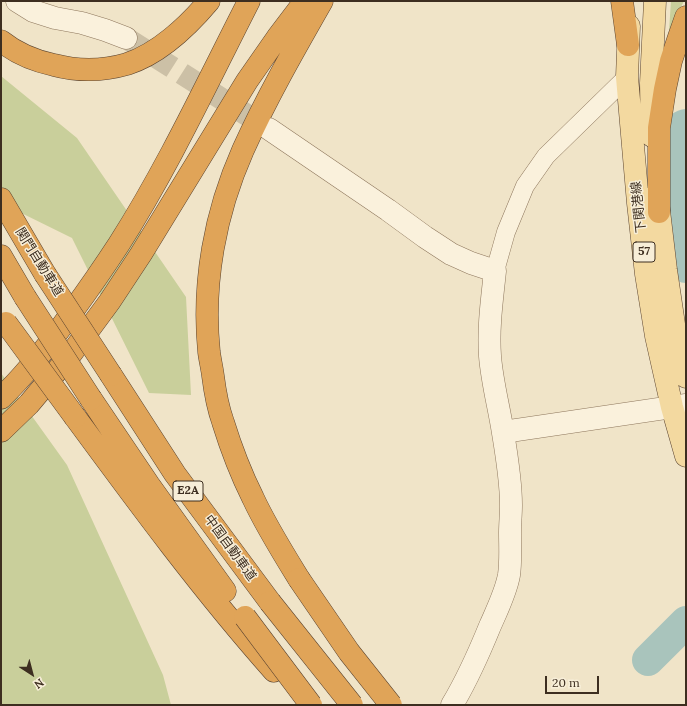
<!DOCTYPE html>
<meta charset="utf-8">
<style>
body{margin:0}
#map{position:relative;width:687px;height:706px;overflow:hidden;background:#f0e4c8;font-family:Lora,serif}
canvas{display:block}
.frame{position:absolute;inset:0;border:2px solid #3d2e20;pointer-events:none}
.north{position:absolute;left:12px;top:654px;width:40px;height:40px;-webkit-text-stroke:3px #f7eed8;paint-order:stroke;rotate:144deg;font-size:11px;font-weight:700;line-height:16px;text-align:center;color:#3d2e20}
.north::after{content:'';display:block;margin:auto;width:14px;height:18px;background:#3d2e20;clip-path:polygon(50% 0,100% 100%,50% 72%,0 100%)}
.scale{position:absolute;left:545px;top:676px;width:54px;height:18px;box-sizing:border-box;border:2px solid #3d2e20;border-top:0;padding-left:5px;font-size:12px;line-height:14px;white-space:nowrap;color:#3d2e20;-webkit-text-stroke:3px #f7eed8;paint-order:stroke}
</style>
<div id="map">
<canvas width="687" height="706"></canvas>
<div class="frame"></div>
<div class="north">N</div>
<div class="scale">20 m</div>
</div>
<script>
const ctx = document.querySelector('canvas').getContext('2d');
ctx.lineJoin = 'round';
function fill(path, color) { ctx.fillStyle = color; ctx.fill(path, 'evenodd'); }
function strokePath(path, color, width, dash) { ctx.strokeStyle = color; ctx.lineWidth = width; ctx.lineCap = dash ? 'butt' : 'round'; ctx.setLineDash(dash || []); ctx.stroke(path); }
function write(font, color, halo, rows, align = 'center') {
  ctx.font = font + ' Lora,"Noto Sans JP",serif'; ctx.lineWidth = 3; ctx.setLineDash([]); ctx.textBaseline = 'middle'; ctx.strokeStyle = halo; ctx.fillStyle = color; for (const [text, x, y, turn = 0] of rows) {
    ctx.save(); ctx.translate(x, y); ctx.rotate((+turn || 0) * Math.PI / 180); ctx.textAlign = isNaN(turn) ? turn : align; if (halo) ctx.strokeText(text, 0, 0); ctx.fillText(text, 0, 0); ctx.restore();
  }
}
fill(new Path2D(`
 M671 1H684L669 31Z
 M1 76 77 138 186 297 191 395 149 393 72 238 1 203Z
 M1 373 67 465 163 675 171 705H1Z`), '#c9cf9b');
strokePath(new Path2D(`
 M686 125 683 126 677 210 681 243 686 267
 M648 660 686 622`), '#a9c4bc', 32);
strokePath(new Path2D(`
 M126 38 269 129`), '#ccc0a6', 22, [22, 11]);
const minor = new Path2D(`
 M495 271 506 232 525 186 546 156 627 77`);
const tertiary = new Path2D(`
 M17 1 33 11 55 18 82 23 105 30 126 38
 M269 129 388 210 425 237 451 254 471 263 495 271C492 300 488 327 490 356 492 382 499 407 503 433 507 457 511 481 511 505 511 514 510 524 510 533 510 547 511 561 509 575 506 592 497 610 490 626 479 653 467 680 452 705
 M503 432 686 405`);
const primary = new Path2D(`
 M629 26 627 77 638 203 646 274 656 336 672 407 686 456
 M652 136 651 83 655 1
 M657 194 666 270 675 331 686 377`);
const motorway = new Path2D(`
 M622 1 628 45
 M1 41C16 53 35 61 54 65 77 71 103 71 127 64 158 54 188 26 209 1
 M1 199 45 274
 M659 212V128L665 89 671 61 679 37 686 17
 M1 256 25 297
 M111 375 175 474 270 602
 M1 398C28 372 51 342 72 312 88 290 104 267 119 244 168 167 207 83 249 1
 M91 399 149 485 225 591
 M75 417C139 504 203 591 274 671
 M1 431 29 404 71 354 110 301 141 254 247 81 277 38 305 1
 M299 579C283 553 266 526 253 498 241 474 231 448 223 422 218 408 215 392 213 376 212 368 210 360 209 352 202 283 215 213 243 150 266 99 294 50 322 1`);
strokePath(minor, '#8d765c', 19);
strokePath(tertiary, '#8d765c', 23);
strokePath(primary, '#5b4430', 23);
strokePath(motorway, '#5b4430', 23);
strokePath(minor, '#faf1dc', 18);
strokePath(tertiary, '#faf1dc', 22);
strokePath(primary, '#f3d9a0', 22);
strokePath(motorway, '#e0a458', 22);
const motorwayBridge = new Path2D(`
 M45 274 111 375
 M25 297 91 399
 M6 323 75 417
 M299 579 349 652 391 705
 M270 602 352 705
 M245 617 311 705`);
strokePath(motorwayBridge, '#5b4430', 23, []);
strokePath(motorwayBridge, '#e0a458', 22);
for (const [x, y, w] of [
 [644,252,22],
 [188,491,30]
]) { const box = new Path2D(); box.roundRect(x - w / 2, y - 10, w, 20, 3); ctx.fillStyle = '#f7eed8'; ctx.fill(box); strokePath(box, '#3d2e20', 1); }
write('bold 12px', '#3d2e20', null, [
 ["57",644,252],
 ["E2A",188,491]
]);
write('13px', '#3d2e20', '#f7eed8', [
 ["下関港線",639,207,-96],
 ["関門自動車道",39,262,58],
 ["中国自動車道",230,548,54]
]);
</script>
